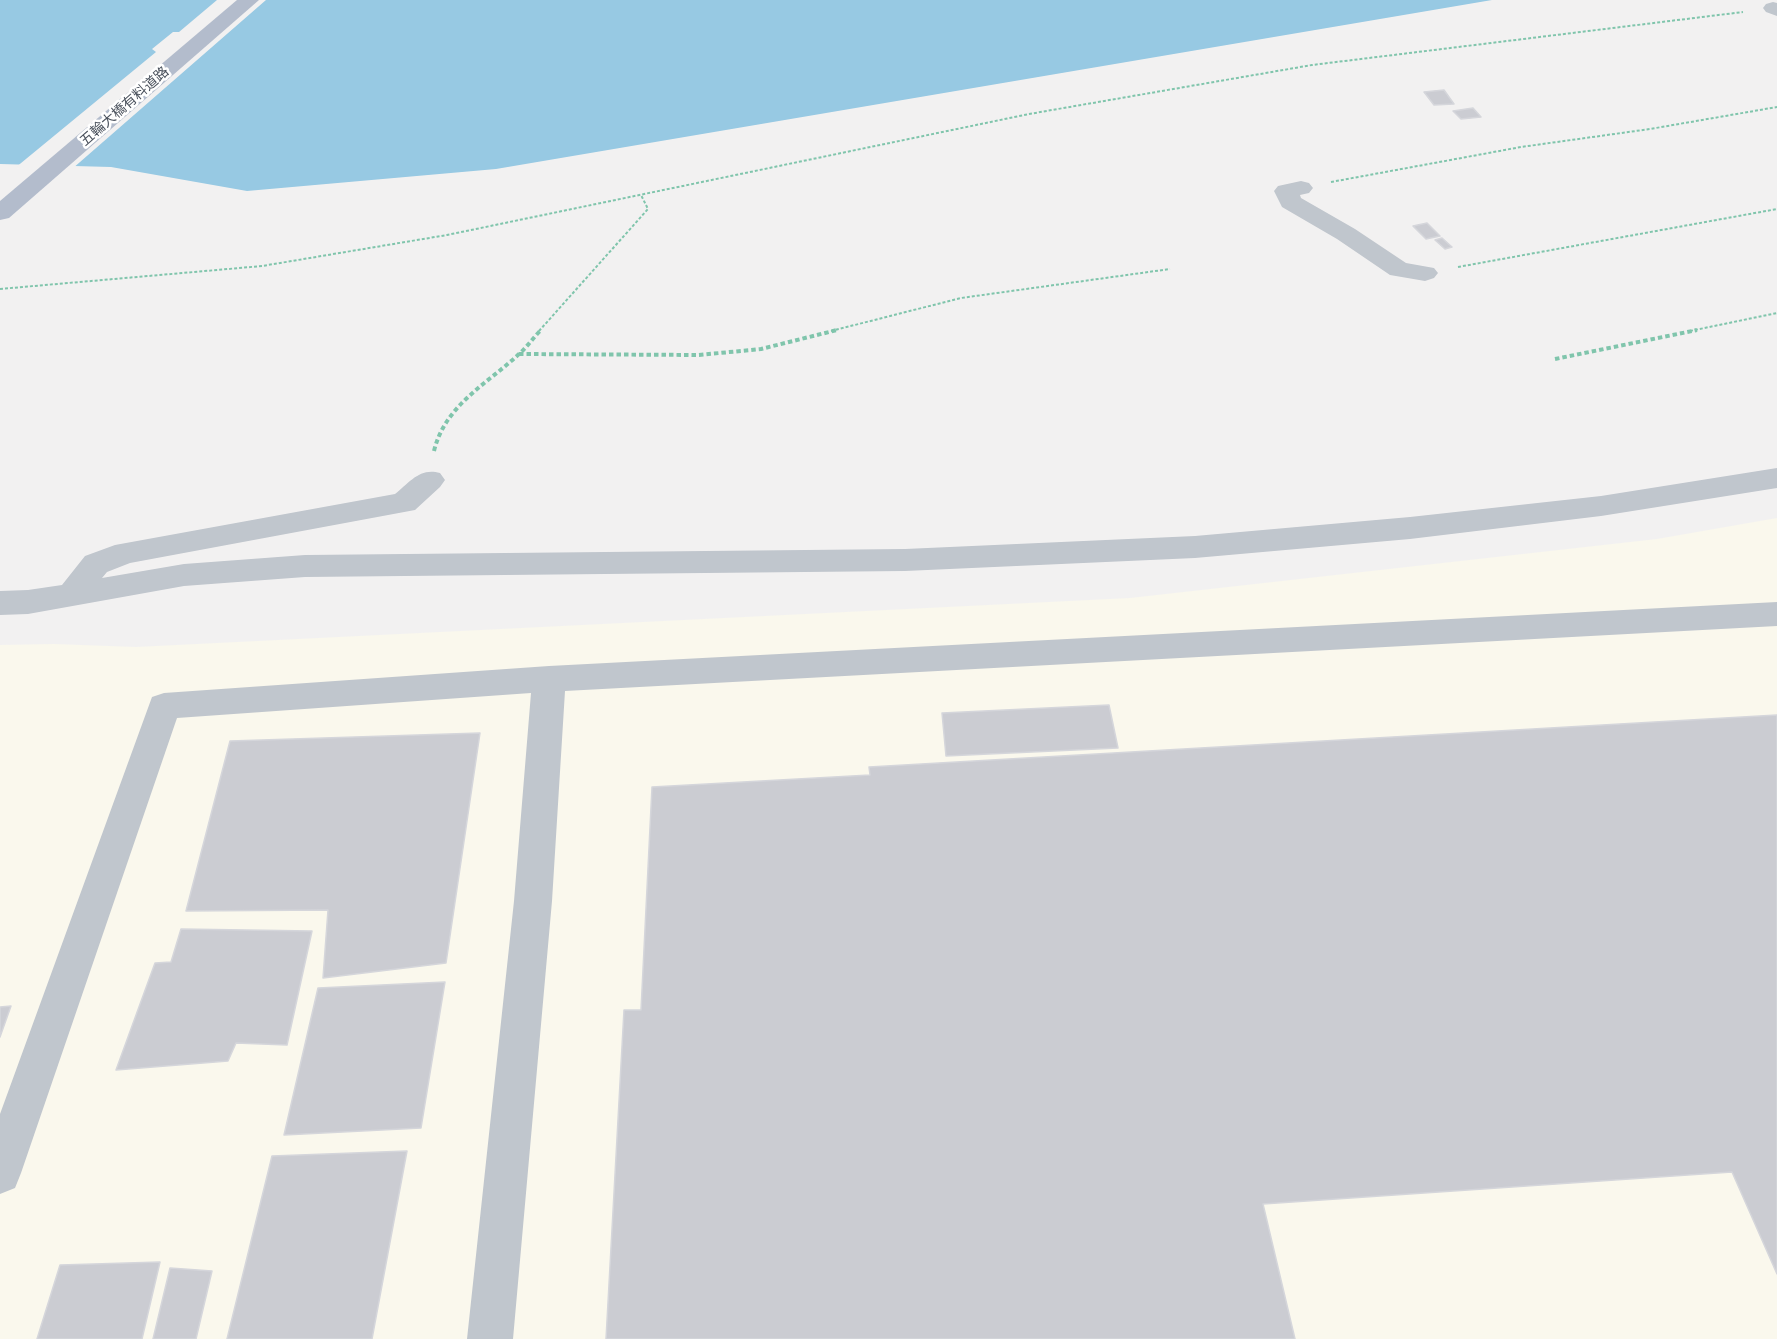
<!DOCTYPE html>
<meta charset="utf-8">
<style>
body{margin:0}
canvas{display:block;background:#f2f1f1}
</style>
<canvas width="1777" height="1339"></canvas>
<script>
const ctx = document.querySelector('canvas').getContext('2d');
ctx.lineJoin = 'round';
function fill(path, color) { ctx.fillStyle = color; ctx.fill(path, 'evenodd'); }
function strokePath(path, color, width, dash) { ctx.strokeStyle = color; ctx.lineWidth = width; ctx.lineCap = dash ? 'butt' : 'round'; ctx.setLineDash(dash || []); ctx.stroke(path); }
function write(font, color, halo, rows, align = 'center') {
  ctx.font = font + ' Roboto,"Noto Sans JP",sans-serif'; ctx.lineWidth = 5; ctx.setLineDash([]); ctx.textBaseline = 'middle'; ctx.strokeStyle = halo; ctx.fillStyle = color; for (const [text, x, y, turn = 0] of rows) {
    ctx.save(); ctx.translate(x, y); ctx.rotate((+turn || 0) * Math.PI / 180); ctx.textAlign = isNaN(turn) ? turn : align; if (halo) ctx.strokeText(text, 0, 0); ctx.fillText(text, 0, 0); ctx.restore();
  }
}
fill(new Path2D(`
 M1777 518V1339H0V645L54 644 136 647 1130 598 1657 539Z`), '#faf8ed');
fill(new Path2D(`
 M0 0H1492L496 169 247 191 111 167 0 164Z`), '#97c9e3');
fill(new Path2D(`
 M217 0H266L72 169 15 168 156 52 152 49 173 32H179Z`), '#f2f1f1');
const building = new Path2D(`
 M1444 90 1454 104 1434 105 1424 92Z
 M1473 108 1481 117 1461 119 1453 111Z
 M1427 223 1440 236 1426 239 1413 226Z
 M1442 238 1452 247 1445 249 1435 240Z
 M1109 705 1118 748 946 756 942 713Z
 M1777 715V1274L1732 1172 1263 1204 1295 1339H606L624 1010H641L652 787 870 775 869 767Z
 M480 733 446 963 323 978 328 910 186 911 230 741Z
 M181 929 312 931 287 1045 236 1043 228 1061 116 1070 155 963 171 962Z
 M445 982 421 1128 284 1135 318 988Z
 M11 1006 0 1037V1007Z
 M407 1151 372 1339H227L272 1156Z
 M160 1262 142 1339H37L60 1265Z
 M170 1268 212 1271 196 1339H153Z`);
fill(building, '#cbccd2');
strokePath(building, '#d5d6db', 1.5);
strokePath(new Path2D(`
 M1331 182 1521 147 1650 129 1777 107
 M1458 267 1777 209
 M0 289 262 266 447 235 1029 114 1312 65 1743 12
 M539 331 648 209 641 195
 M831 331 961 298 1170 269
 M1690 331 1777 313`), '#80c5ac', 2, [3, 2]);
strokePath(new Path2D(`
 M519 354 699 355 761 349 837 330
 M1555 359 1697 330
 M434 451C445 405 487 384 519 354 527 347 533 338 541 330`), '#80c5ac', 4, [4.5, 3]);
fill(new Path2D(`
 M1773 2 1777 3V16L1766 12 1763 8 1766 4Z
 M1301 181 1309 183 1313 188 1309 193 1300 195 1301 198 1355 229 1406 263 1434 268 1438 273 1434 278 1425 281 1390 275 1337 239 1282 207 1274 191 1278 186Z
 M1777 468V488L1601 516 1410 539 1195 558 905 571 305 577 184 586 28 614 0 615V591L28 590 62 585 85 556 115 545 395 494C410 482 420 467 440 473L445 480 440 487 415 510 130 563 107 572 102 578 184 564 305 555 905 549 1195 536 1410 517 1601 496Z
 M1777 602V626L565 691 552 901 513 1339H467L514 901 531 693 177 718 21 1173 15 1188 0 1194V1114L152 697 164 693 549 666Z`), '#c0c6cd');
fill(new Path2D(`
 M237 0H259L9 218 0 220V201Z`), '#b3bccc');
write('14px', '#4a515c', '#fff', [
 ["五輪大橋有料道路",125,107,-41]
]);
</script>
